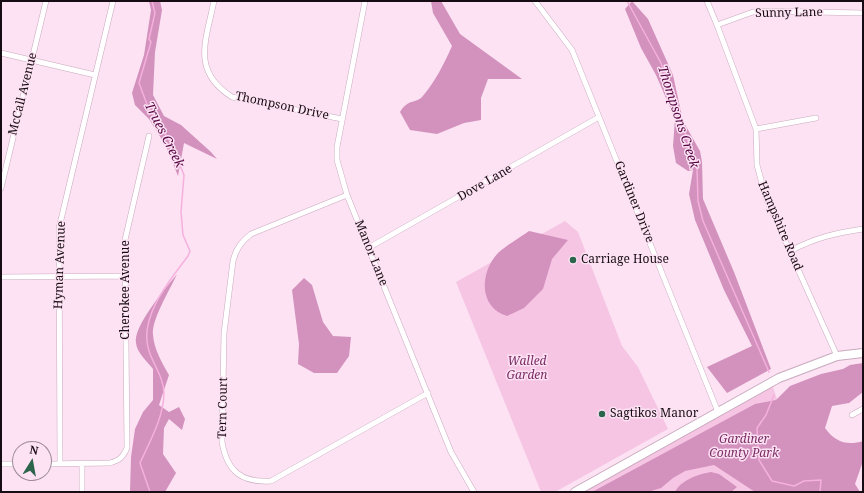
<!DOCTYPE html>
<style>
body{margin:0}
#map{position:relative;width:864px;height:493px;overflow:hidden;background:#fce2f3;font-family:"Noto Serif",serif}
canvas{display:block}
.frame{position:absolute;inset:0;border:2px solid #170c13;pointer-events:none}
.north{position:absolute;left:12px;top:441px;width:40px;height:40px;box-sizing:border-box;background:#fce2f3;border:1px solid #a08c99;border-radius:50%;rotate:11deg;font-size:11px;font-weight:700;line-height:16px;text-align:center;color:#170c13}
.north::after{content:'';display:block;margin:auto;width:14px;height:18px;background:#2c654c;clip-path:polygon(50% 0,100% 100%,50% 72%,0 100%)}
</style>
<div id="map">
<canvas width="864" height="493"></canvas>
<div class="frame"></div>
<div class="north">N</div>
</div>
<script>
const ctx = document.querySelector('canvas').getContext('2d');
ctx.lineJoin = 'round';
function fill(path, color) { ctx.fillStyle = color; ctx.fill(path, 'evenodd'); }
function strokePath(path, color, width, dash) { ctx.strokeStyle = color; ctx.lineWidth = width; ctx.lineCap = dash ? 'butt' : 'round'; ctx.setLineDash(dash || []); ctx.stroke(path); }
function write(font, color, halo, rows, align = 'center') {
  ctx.font = font + ' "Noto Serif",serif'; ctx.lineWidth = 3; ctx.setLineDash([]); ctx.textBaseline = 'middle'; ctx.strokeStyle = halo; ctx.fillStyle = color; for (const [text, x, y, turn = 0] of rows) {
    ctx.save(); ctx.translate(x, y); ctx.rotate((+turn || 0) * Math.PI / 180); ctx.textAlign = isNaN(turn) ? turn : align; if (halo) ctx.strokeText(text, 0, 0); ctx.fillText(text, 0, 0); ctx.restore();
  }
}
fill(new Path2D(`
 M565 221 578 232 622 346 638 367 668 429 555 492H541L456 282Z
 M771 381 784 420 818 492H575Z`), '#f6c5e4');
fill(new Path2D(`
 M149 1H160L162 10 155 52 153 95 164 116 181 125 211 152 217 159 184 143 178 176 166 146 149 119 135 105 132 93 144 55 151 10Z
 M431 1H441L460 34 522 79H488L481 98V120L464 123 437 134 410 130 400 112C409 98 415 104 422 97 435 82 444 64 452 46L433 13Z
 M632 1 648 19 673 75 683 121 700 151 702 162 703 199 734 272 771 369 727 393 707 367 752 346 724 290 695 220 689 194 693 170 688 171 676 163 673 146 675 119 656 75 641 48 625 9Z
 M529 231 568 240 552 259 543 289 524 308 507 316C478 307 480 272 498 253 507 245 519 238 529 231Z
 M177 274C171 288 151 320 153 335 154 349 162 363 169 375L159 405 169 412 179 407 185 419 182 430 169 419 164 428 163 454 176 473 165 492H130L131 457 135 429 143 412 153 400V369C147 361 137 353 136 343 133 326 166 288 177 274Z
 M304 278 312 285 323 322 333 336 351 337 349 356 337 373H314L298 364 299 344 292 290Z
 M863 363V392L849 403 832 406 825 428C835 442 847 446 863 441V461L855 484 860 492H755L714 465 685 471 673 478 661 488 648 492H592L755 404 776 400 790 386 821 374 843 369 850 365Z
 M711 472 719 474 737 487 731 492H675C681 480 699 474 711 472Z`), '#d391bd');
strokePath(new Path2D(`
 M627 1 661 63 697 168 698 201 703 221 769 372
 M774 395 766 415 757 428 759 460 772 481 794 486 804 481 821 480 820 492
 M150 492 140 463C150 441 163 419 164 394 164 378 154 366 149 351 138 318 169 281 188 256L190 251 183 235 181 212 184 175 171 143 148 107 139 83 151 42 149 39 155 13 152 1`), '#f5b0dd', 1.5);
const street = new Path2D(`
 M214 1C206 41 191 71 232 97L342 119
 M365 1 337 147V160L347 195 451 452 474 492
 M535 1 572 50 718 412
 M707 1 717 25 756 129 757 165 766 198 837 356
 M717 25 753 12 766 11 863 13
 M1 53 95 75
 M756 129 816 118
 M1 188 46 1
 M347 195 251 234C241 242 236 249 233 261L224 333 222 442C227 471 241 483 271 481L428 393
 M370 247 599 117
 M790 251C815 238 835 233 863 229
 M1 277 126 276
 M852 415 863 409
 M60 463 59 228 113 1
 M1 464H20
 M44 464 110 463C120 460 123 457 127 448L125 240 149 136
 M82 492V463`);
const primary = new Path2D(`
 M575 492 779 378 837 356 863 353`);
strokePath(street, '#c9aabe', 6);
strokePath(primary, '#c9aabe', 10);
strokePath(street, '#fff', 5);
strokePath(primary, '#fff', 8);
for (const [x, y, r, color] of [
 [573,260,4,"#2c654c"],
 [602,414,4,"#2c654c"]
]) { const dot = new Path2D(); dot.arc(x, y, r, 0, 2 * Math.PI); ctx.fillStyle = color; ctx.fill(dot); strokePath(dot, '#fce2f3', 1.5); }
write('12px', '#170c13', '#fce2f3', [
 ["Sunny Lane",789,13,-1],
 ["McCall Avenue",23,94,-76],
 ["Thompson Drive",282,106,12],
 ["Dove Lane",485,183,-30],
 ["Gardiner Drive",634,202,68],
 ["Hampshire Road",780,226,67],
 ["Manor Lane",371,253,68],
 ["Hyman Avenue",60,265,-88],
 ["Cherokee Avenue",126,290,-90],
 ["Tern Court",223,408,-89]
]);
write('12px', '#170c13', '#fce2f3', [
 ["Carriage House",581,260],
 ["Sagtikos Manor",610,414]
], 'left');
write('italic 12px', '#7b2d65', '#fce2f3', [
 ["Walled",527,362],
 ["Garden",527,376],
 ["Gardiner",744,440],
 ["County Park",744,454]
]);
write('italic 13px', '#570644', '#fce2f3', [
 ["Thompsons Creek",678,117,72],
 ["Trues Creek",164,135,63]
]);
</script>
